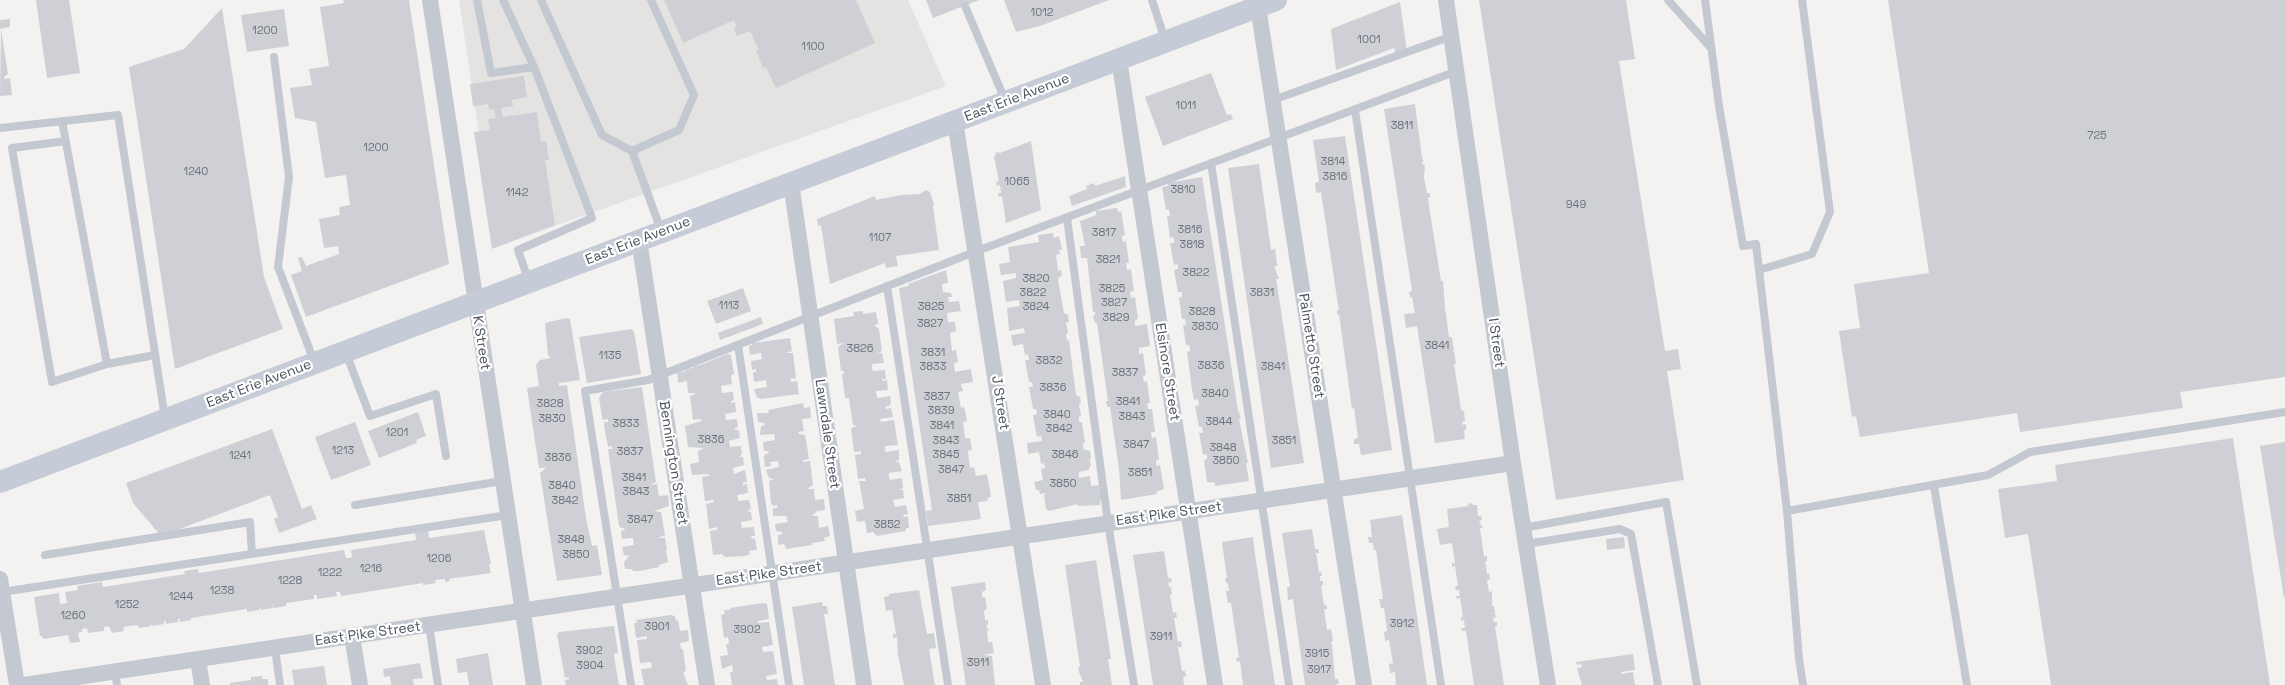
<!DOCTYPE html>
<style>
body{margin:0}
canvas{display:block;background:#f3f2f1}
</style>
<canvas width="2285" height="685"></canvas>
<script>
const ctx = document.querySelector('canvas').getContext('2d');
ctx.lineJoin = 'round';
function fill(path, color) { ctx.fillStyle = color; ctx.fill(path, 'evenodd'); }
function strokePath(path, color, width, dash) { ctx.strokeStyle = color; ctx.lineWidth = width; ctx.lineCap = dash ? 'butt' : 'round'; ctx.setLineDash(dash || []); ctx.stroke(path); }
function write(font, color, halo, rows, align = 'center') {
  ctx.font = font + ' "Space Grotesk",sans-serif'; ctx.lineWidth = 4.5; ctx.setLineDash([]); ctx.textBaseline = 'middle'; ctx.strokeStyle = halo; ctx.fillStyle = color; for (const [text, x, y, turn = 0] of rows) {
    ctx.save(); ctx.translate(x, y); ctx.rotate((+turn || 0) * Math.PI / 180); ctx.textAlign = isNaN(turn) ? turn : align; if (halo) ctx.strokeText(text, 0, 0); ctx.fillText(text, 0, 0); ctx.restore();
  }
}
fill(new Path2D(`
 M459 0H908L946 86 496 247Z`), '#e4e3e2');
fill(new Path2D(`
 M36 0H69L80 73 47 78Z
 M343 0H409L449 264 306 317 291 275 302 271 298 258 302 257 306 266 339 254 338 246 324 248 319 219 340 215 339 207 350 205 346 175 325 178 316 122 295 118 290 88 312 85 309 69 329 66 320 7 344 3Z
 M664 0H856L875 43 776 88 766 67 763 68 756 51 759 50 750 31 737 36 734 28 737 27 734 20 683 43Z
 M926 0H979L933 18Z
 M1004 0H1109L1040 26 1016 32Z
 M1479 0H1626L1635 59 1619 61 1665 351 1678 349 1681 369 1667 371 1684 480 1556 500Z
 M1888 0H2285V377L2180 392 2183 408 2020 432 2017 413 1860 437 1856 416 1852 417 1839 331 1860 328 1854 284 1929 273Z
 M1400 2 1407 52 1396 55 1394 48 1336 70 1331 29Z
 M222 8 264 277 283 329 175 369 129 67 184 49Z
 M284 9 289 46 247 52 241 15Z
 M10 19V27L0 29V20Z
 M1 29 8 74 4 77V79L10 78 12 95 0 96Z
 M1211 73 1227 115 1231 114 1233 119 1163 146 1145 97Z
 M524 76 527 97 512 100 513 106 501 108 503 117 537 112 541 142 546 141 549 160H545L555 225 492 249 474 132 490 130 488 119 496 118 494 109 489 110 488 104 473 106 470 84Z
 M1415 104 1422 158 1424 161H1422L1423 165H1425L1424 177 1427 193H1430V197L1428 198 1429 206 1441 281H1443L1445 308 1449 337H1452L1454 351 1452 352H1454L1456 363 1454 364 1461 410 1464 411 1465 421 1462 422 1463 425 1466 424V430H1464L1465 439 1435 443 1417 326 1406 328 1404 314 1415 313 1412 297H1410L1409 292 1412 291 1384 109Z
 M1345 136 1392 450 1361 455 1359 444H1354V440L1358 437 1354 408 1352 409 1339 314 1337 315V310H1339L1338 305 1321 192 1316 193 1315 183 1319 182 1313 140Z
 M1031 141 1041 210 1006 223 1002 196 999 197 998 193H1001L1000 185 997 186 996 182 999 181 994 157 997 152 1000 153Z
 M1259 164 1271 250 1275 249 1276 253 1272 255 1276 254 1277 266H1274L1279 279H1276L1277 284 1304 463 1271 468 1228 168Z
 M1125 176 1126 187 1072 206 1069 196 1087 189 1086 186 1094 183 1095 186Z
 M1202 177 1238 410 1241 418 1239 419 1248 463H1246L1249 481 1215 486V483L1207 482 1204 460 1207 459V457L1206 454 1203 455 1199 433H1203L1202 427H1199L1195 406 1199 405 1198 399 1194 400 1192 390 1187 352 1190 351V349L1189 345H1186L1183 325H1186L1185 319H1182L1179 298 1182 297V292H1178L1174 270 1178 269V267L1177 264 1174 265 1170 243H1174V240L1173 237 1170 238 1167 216H1170L1169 210H1166L1162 187 1168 186 1167 183Z
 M926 190 930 192 934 204 933 206 939 250 896 256 898 266 886 268 885 263 830 284 821 225 818 226 817 219 875 196 876 200 901 195 920 194Z
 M1117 208 1118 212 1121 211 1125 235 1122 236V238L1123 242 1126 241 1129 263H1126L1127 270 1131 269 1134 291 1130 292 1131 298 1135 297 1138 319 1135 320V326L1147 324 1150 346 1139 348V354L1143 353 1146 375 1143 376 1144 382 1147 381 1150 403H1147L1148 409H1152L1155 432H1151L1152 438 1156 437 1159 460H1156V463L1157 466 1160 465 1164 489 1156 492 1157 494 1121 500 1119 469 1110 407H1107L1106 401H1108L1097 323H1095L1093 316 1095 315V312H1093L1087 258H1081L1080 246H1085L1080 221 1096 215V211Z
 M1053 233 1054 238 1059 236 1062 250H1059L1060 254 1056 255 1058 271 1061 270 1062 276 1059 277 1058 280 1064 313 1068 315 1069 322H1066L1068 333 1066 334 1067 341 1069 340 1076 395 1080 397 1081 403 1079 404 1081 416H1079V422H1082L1085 443H1083V449L1090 451 1091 459H1088L1090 460 1091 467H1089V470L1079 472V478L1090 476 1091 486 1099 485 1102 500 1100 501V505L1078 506V504L1049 511 1046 509 1044 495 1046 493 1040 494 1039 490H1036L1034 482 1043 480 1041 469 1045 468 1044 463 1041 464 1039 452 1028 454 1027 443 1042 441 1041 436 1037 437 1033 415 1037 414 1036 409H1033L1029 387H1033L1032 382H1029L1025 360H1029L1028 354 1025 355 1023 344 1013 346 1011 335 1025 333 1024 328 1009 331 1008 319 1007 308 1020 306 1019 300 1006 302 1003 281 1016 278V273L1001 275 999 264 1010 262 1008 247 1039 242 1038 235Z
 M946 270 948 283 942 284 943 292 951 293 952 297H948L949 302 959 301 961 311 947 313 948 322H955L956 331 950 333 952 351 956 350 958 362 954 363 955 372 971 369 973 382 961 384 963 391 958 392 961 408 964 407 966 415 967 421 963 422 965 438H970L972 450 968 451 970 468 974 467 976 476 987 474 991 497 987 498 988 501 978 502 981 519 928 526 926 511 932 510 899 288 909 286 908 284Z
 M743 288 751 311 716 324 707 301Z
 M863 311V314L876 312 878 324 874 325 879 329 882 351 878 353H882L884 363 872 364V368L873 371 885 370 886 379H882V381L887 380 888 390 876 391 877 398 890 396 891 403 889 406H886V409L891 408 893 417 880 419 881 422 894 420 898 445 885 446V449L886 452 899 450V460L894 462H899L902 471 889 473V477L890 480 902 478 903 488 899 490H903L904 498 893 500 895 507 906 505 908 514 903 515 904 517 908 516 909 528H906V531L877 536 873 532 867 533 865 521 857 522 855 511 864 509 859 481H866L865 478 858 479 855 455 861 454V451L854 452 851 428 857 426 853 425 849 398H845L842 374H844V371H841L838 347 843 343 837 344 834 319 854 316 853 312Z
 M761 317 763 324 720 340 718 333Z
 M566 318 570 319 580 380 559 383V386L567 385 586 518 592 546 597 545 602 575 557 581 540 473 546 468H539L527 388 539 386 536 365 540 360 551 358 548 355 545 323Z
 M632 329 633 332 634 331 641 374 587 383 579 337Z
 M790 338 792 351 786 353H793L796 378 790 379 791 382 797 381 799 394 761 399 760 398H757L754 389 767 387 766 380 754 382 753 372H756V369L752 370 751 361 762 359 761 353 750 355 749 346 752 345V343Z
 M727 354 731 355 734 374 731 375 732 384 721 386 722 393 733 392 734 400 731 401V403L735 402 736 412 725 414 726 420 737 419 738 427 735 428V430H739L740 438 729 441 730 447 741 446 742 454 739 457H743L744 465 733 468 734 474 745 470 747 482H743V485L747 484 748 493 737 495 738 499V501L749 500 751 509 747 511 751 512 752 520 741 522 742 528 754 527 755 536H751L752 539 755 538 757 550 749 551 750 554 745 556 725 557 722 554 713 555 710 531 717 530V527L709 529 706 504 714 502 713 500 705 501 702 477 709 476V474L692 475 690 464 699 462 698 451 704 448 688 447 685 426 701 421V419L693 420 690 396 696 393H688L687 381 678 383 677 372 686 371 685 369 693 368V366L700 365Z
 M642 387 656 482 650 485 657 484 659 496 668 495 669 506 654 511 661 512 665 535 658 538H665L667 550 664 552 666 551 668 562 659 565V567L640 571H633L632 569H625L624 562 629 556 624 555 622 547 634 545 633 538 622 539 621 531 625 530 624 528H621L619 526 608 449H612V446L608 447 604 426V422H608V419L603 420 602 417 599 398 603 392Z
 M803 403 804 408 810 407 811 418 802 419 804 431 798 432 799 434 805 435 807 446 809 459 803 460V462L810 461 813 485 807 489H814L815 500 824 499 825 510 817 511 812 516H818L819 528 828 526 830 536 824 538 825 541 812 543V545L786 549 784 544 778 545V535L782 534V532L776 531 775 524 788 522 786 516H773V508H777V505L773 506 771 503 769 481 774 479 769 478 766 470 779 467 778 461 770 462 771 466 765 467 764 457 765 454 769 453 768 451H764L763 442 775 440 774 434 760 435 761 426 765 425 764 423 758 422 757 413H769L768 410Z
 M418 412 426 436 416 440 417 443 379 458 368 431Z
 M355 422 371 465 331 480 315 437Z
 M272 429 302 509 311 505 317 519 279 533 274 519 278 517 270 495 161 536 133 503 126 483Z
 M2233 438 2270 685H2051L2028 534 2005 538 1998 489 2057 481 2055 465Z
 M2285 442V598H2284L2260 446Z
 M1472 503 1473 505H1477L1478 516H1481L1482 520 1479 521 1483 528H1480L1484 557 1487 556V561H1485L1487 574 1489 573 1490 579 1487 580 1489 592 1492 591V606H1494L1495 612 1493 614 1495 613 1496 617 1493 618 1494 622H1497V626L1495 627 1504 685H1474L1466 631H1462L1461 628H1465L1464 620 1461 621V617H1463L1460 598 1457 599 1456 596H1460L1459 590H1456L1455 586H1458L1455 566 1452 567V563H1455L1452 543 1440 545 1437 529 1449 527 1447 509 1469 506 1468 504Z
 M1402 515 1412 581 1427 685H1396L1395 672 1390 673 1389 664 1393 663 1389 640 1385 641 1384 632 1387 631V629L1384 608H1381L1380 603 1379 599H1383L1376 550H1374L1373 543H1369L1368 537H1372L1370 520Z
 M1312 529 1315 549H1318L1319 553H1316L1319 572H1321L1322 576H1320V581H1323V585L1321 586 1324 605H1326L1327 609H1324L1327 630 1331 629 1333 641 1330 644H1332L1335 679H1338L1339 683 1336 685H1305L1293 599 1288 600 1287 587H1290L1282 533Z
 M428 530 429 538 484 530 491 564 489 565 491 573 449 579 450 581 445 582V579L435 580 436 583 423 585V583L341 596 340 592H336L337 596 317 599V595H314V599L286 603V606L274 608 272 605 273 608 261 610 260 607 259 610 247 612V609L191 618V620L180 622V619H178V622L166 624V621H164V624L153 626 151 624V626L139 628 137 625 123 627 124 631 112 633 109 626 104 627V631L88 633 87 628 82 629V632L78 633 80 642 70 643 68 635 43 639 42 636H40L34 597 59 593 60 604 67 603 65 592 78 590 77 586 102 582 103 587 185 574 184 571 198 569 199 573 344 550 346 558H349L352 557 351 550 416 540 415 532Z
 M1253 537 1255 554 1275 685H1243L1240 661 1237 662 1236 658 1239 657 1231 603H1228L1226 591H1229L1228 583H1226L1225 578H1227L1222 542Z
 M1624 537 1625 548 1607 550 1606 539Z
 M1164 551 1168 578H1171L1172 582 1168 583 1169 587H1171L1172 595H1170L1173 613 1176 612 1177 618H1174L1178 642 1181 641 1182 647H1178L1182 671H1185L1186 676 1183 677 1184 685H1153L1133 555Z
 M1096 560 1111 659H1108L1112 685H1080V682H1083L1079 672 1078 667H1080L1065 565Z
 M985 582 986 590 982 592V597H985L987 609 984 611 985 620H988V624L986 626 989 631H987L988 642H992L994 653 983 655 992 656 995 685H966L951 587Z
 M919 590 927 634 934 633 936 648 929 649 935 685H904L898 655 897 637 893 638V634H896L892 610 886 611 884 597 889 596V594Z
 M822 602 823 606H827L828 614H824L835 685H804L792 607Z
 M763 603 767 604 769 619 758 621V623L769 622 773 645 762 647 763 652 773 651 777 674 766 676 767 680 777 679 778 685H732L730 672H733L732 665 722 669 720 656 728 655 726 644H729L728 637 724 638 721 615 725 614 724 610H730V608Z
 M670 615 675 616 676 621 678 620 680 631 688 630 689 641 680 643 681 649H683L686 671 683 672 688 685H644L641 669 652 668 651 662 640 663 637 640 647 639V636L636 638 634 623H637L636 620Z
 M614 626 618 653 614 654V656L619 685H566L565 680 569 679V677L565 678 557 635 559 632Z
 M488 653 493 685H469L467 672 458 673 456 659Z
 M1633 654 1635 670 1621 672 1622 674 1633 672 1635 685H1582L1577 668 1582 667 1581 664 1577 665 1576 662Z
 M420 663 423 678 413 679 414 685H391L390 676 384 677 383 669Z
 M324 666 327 685H294L292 670Z
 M262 676V679H268V685H230V683L251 680V677Z`), '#cfd0d5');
strokePath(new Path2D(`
 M477 0 491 73 534 67 503 0
 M541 0 602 135 632 151 679 130 694 95 651 0
 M1152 0 1165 40
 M1668 0 1711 48
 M1705 0 1719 106 1743 246 1756 244 1787 511 1988 475 2030 452 2285 412
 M965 6 1005 100
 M274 57 289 177 278 267 314 361
 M1273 100 1452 36
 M1355 110 1441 685
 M62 121 107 364 155 355
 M0 128 118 115 165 418
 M66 141 12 148 52 382 107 364
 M632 151 661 230
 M1211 163 1289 685
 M1067 218 1108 523 1134 685
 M1759 270 1812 254 1830 212 1802 0
 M528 279 518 250 592 218 534 67
 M887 286 948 685
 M738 345 789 685
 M346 353 370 416 436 394 446 456
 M1934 486 1967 685
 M355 505 502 481
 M1787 511 1799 659 1803 685
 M1523 528 1666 502 1697 685
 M1526 544 1620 529 1631 534 1658 685
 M45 555 250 522 252 554
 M2 592 508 515
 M429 625 438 685
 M275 648 280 685
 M115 671 117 685
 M631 685 585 391 648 380 977 251 1457 71`), '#c4c9d1', 8);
strokePath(new Path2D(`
 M430 0 534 685
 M1446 0 1513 463 1548 685
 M1258 7 1364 685
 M1119 59 1215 685
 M955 121 1043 685
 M791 183 864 685
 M639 240 707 685
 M0 579 17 685
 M352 636 360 685
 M198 659 202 685
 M24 685 1513 463`), '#c4c9d1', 16);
strokePath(new Path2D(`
 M0 482 1276 0`), '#c6ccd7', 22);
write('11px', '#6c727a', null, [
 ["1012",1042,13],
 ["1200",265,31],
 ["1001",1369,40],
 ["1100",813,47],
 ["1011",1186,106],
 ["3811",1402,126],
 ["725",2097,136],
 ["1200",376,148],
 ["3814",1333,162],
 ["1240",196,172],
 ["3816",1335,177],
 ["1065",1017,182],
 ["3810",1183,190],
 ["1142",517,193],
 ["949",1576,205],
 ["3816",1190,230],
 ["3817",1104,233],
 ["1107",880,238],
 ["3818",1192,245],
 ["3821",1108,260],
 ["3822",1196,273],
 ["3820",1036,279],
 ["3825",1112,289],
 ["3822",1033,293],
 ["3831",1262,293],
 ["3827",1114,303],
 ["1113",729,306],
 ["3825",931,307],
 ["3824",1036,307],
 ["3828",1202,312],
 ["3829",1116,318],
 ["3827",930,324],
 ["3830",1205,327],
 ["3841",1437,346],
 ["3826",860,349],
 ["3831",933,353],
 ["1135",610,356],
 ["3832",1049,361],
 ["3836",1211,366],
 ["3833",933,367],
 ["3841",1273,367],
 ["3837",1125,373],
 ["3836",1053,388],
 ["3840",1215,394],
 ["3837",937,397],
 ["3841",1128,402],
 ["3828",550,404],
 ["3839",941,411],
 ["3840",1057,415],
 ["3843",1132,417],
 ["3830",552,419],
 ["3844",1219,422],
 ["3833",626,424],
 ["3841",942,426],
 ["3842",1059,429],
 ["1201",397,433],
 ["3836",711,440],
 ["3843",946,441],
 ["3851",1284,441],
 ["3847",1136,445],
 ["3848",1223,448],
 ["1213",343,451],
 ["3837",630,452],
 ["3845",946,455],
 ["3846",1065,455],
 ["1241",240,456],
 ["3836",558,458],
 ["3850",1226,461],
 ["3847",951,470],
 ["3851",1140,473],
 ["3841",634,478],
 ["3850",1063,484],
 ["3840",562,486],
 ["3843",636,492],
 ["3851",959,499],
 ["3842",565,501],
 ["3847",640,520],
 ["3852",887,525],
 ["3848",571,540],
 ["3850",576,555],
 ["1206",439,559],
 ["1216",371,569],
 ["1222",330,573],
 ["1228",290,581],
 ["1238",222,591],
 ["1244",181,597],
 ["1252",127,605],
 ["1260",73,616],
 ["3912",1402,624],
 ["3901",657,627],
 ["3902",747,630],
 ["3911",1161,637],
 ["3902",589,651],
 ["3915",1317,654],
 ["3911",978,663],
 ["3904",590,666],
 ["3917",1319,670]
]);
write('14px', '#4b525c', '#fff', [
 ["East Erie Avenue",1017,98,-21],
 ["East Erie Avenue",638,241,-21],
 ["K Street",481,343,81],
 ["I Street",1496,343,82],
 ["Palmetto Street",1311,346,81],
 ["Elsinore Street",1167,372,81],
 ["East Erie Avenue",259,384,-21],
 ["J Street",1000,403,81],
 ["Lawndale Street",827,434,82],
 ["Bennington Street",673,463,81],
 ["East Pike Street",1169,514,-8],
 ["East Pike Street",769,574,-8],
 ["East Pike Street",368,634,-8]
]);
</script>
